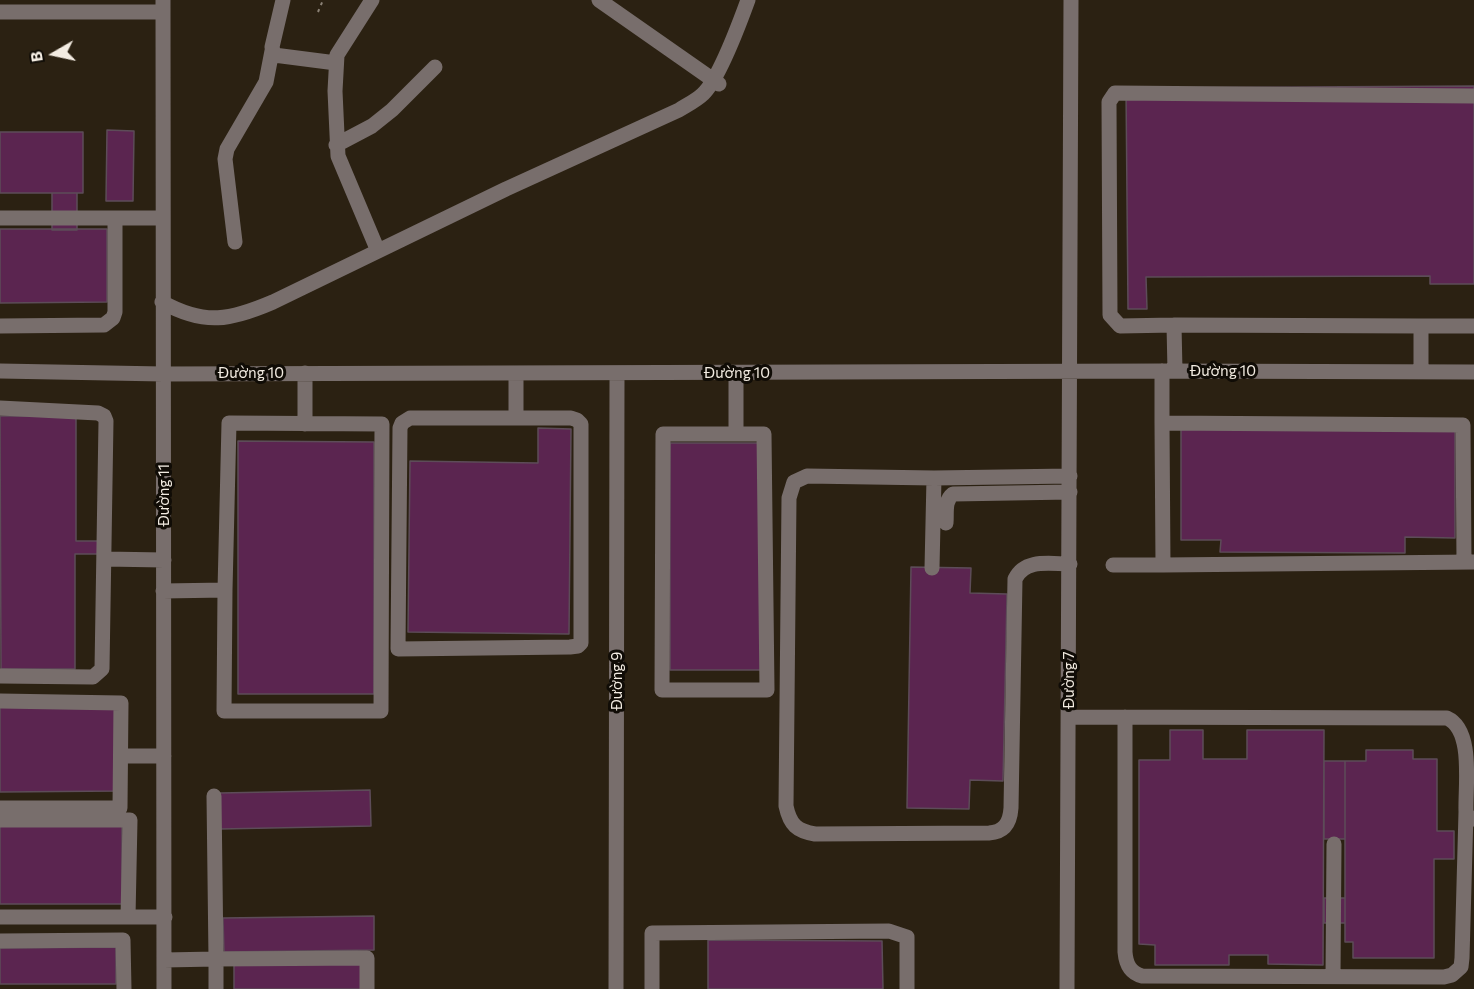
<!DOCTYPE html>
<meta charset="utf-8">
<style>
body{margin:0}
#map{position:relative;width:1474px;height:989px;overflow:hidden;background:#2b2112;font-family:Commissioner,sans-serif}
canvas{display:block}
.north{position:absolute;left:24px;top:24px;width:60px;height:60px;-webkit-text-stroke:4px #100c06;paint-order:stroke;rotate:261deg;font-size:16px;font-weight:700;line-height:24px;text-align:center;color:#f3ece2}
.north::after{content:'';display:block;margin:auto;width:21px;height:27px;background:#f3ece2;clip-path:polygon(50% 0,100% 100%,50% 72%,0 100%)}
</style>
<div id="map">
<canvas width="1474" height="989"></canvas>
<div class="north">B</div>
</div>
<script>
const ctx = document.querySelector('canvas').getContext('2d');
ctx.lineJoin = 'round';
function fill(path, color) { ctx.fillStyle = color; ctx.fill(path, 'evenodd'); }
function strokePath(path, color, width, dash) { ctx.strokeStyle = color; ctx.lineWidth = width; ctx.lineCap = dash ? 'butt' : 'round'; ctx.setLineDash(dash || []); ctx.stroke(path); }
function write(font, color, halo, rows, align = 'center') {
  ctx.font = font + ' Commissioner,sans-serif'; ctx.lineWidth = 6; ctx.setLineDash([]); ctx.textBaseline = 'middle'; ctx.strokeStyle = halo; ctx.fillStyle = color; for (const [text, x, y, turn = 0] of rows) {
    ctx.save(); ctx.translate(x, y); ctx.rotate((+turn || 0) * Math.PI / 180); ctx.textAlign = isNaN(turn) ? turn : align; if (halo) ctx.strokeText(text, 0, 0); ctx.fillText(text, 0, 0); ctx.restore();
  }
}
const building = new Path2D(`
 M1474 86V284H1430V276L1146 277 1147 309H1128L1126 88Z
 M107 130 134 131 133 201H106Z
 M0 132H83V193H0Z
 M52 193H77V230H52Z
 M0 229H107V302L0 303Z
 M0 416H76V541H98V554H75V669H1Z
 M1181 420H1455V538L1405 537V553L1220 552 1221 540H1181Z
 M538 428 571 429 569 634 408 632 410 461 538 463Z
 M238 441 374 442V694H238Z
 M670 443H764V670H670Z
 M911 567 971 568 970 593 1007 594 1003 781 970 780 969 809 907 808Z
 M118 701 119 791 0 792V702Z
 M1170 730H1203V759H1247V730H1324L1323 965 1268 964V955H1229V965H1155V945L1139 944V760H1170Z
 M1366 750H1413V759H1437V831H1454V859H1434V958H1353V942H1345V761H1366Z
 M1324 761H1345V839H1324Z
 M370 790 371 826 220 829V793Z
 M0 822 122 823V904H0Z
 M1324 898H1345V923H1324Z
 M374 916V950L224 952 223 918Z
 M708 940 882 941 883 989H708Z
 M116 947V984H0V948Z
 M364 960 365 989H234V961Z`);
fill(building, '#5b2550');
strokePath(building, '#5d4c58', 1.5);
strokePath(new Path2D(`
 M318 12 323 0`), '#8b8276', 2, [3, 4.5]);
strokePath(new Path2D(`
 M163 0 164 989
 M283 0 272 47 274 55 336 63
 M372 0 337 55 335 91 338 156 378 251
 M599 0 719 84
 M0 12H163
 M336 145 372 126 392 110 435 67
 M0 218H115V312L113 318 104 325 0 326
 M115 218H163
 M235 242 225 159 227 149 266 82 272 51
 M162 302C205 326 231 320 273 302L506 189 679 110C687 105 697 100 703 94 719 79 740 22 748 0
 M1174 325 1120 326 1110 315 1109 102 1115 93 1474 96
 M1421 326H1474
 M0 371 163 374 1162 371 1474 372
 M1162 371V423
 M1175 371 1174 325 1421 326V371
 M305 373V424
 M516 373V418H571L577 420 581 424V643L578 646 570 647 398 649 400 428 402 423 410 418H516
 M0 408 98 413 104 416 106 421 102 669 93 677 0 676
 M663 434H764L767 690H662Z
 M736 434V373
 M934 478 1070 476
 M946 523C947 513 944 501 953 494L1070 492
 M105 559 164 560
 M1113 565H1163L1162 423 1463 425 1464 562
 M1163 565 1474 562
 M932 568 934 478 807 476 794 482 789 498 786 806C790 825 797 831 815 834L989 833C1004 832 1010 823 1011 808L1015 579C1025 558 1051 564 1070 564
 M163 591 225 590 224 711H381L382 424 229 423 225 590
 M0 701 121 703 120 808H0
 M1069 717 1447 718C1474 730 1465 786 1466 812L1470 820
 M1125 717V952C1126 964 1130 973 1142 976L1444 977 1452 975 1461 967 1462 958 1466 812
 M121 756H164
 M0 820H130L128 917
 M0 917H165
 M0 941 123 940 124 989
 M164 960 216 959 214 796
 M1333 976 1334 844
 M216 989V959L367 958V989
 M616 989 617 374
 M652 989V933L889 931 907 937V989
 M1067 989 1071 0`), '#786e6c', 15);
write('15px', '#f3ece2', '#100c06', [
 ["Đường 10",1223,371],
 ["Đường 10",251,373],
 ["Đường 10",737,373],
 ["Đường 11",164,495,-90],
 ["Đường 7",1069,680,-90],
 ["Đường 9",617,681,-90]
]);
</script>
